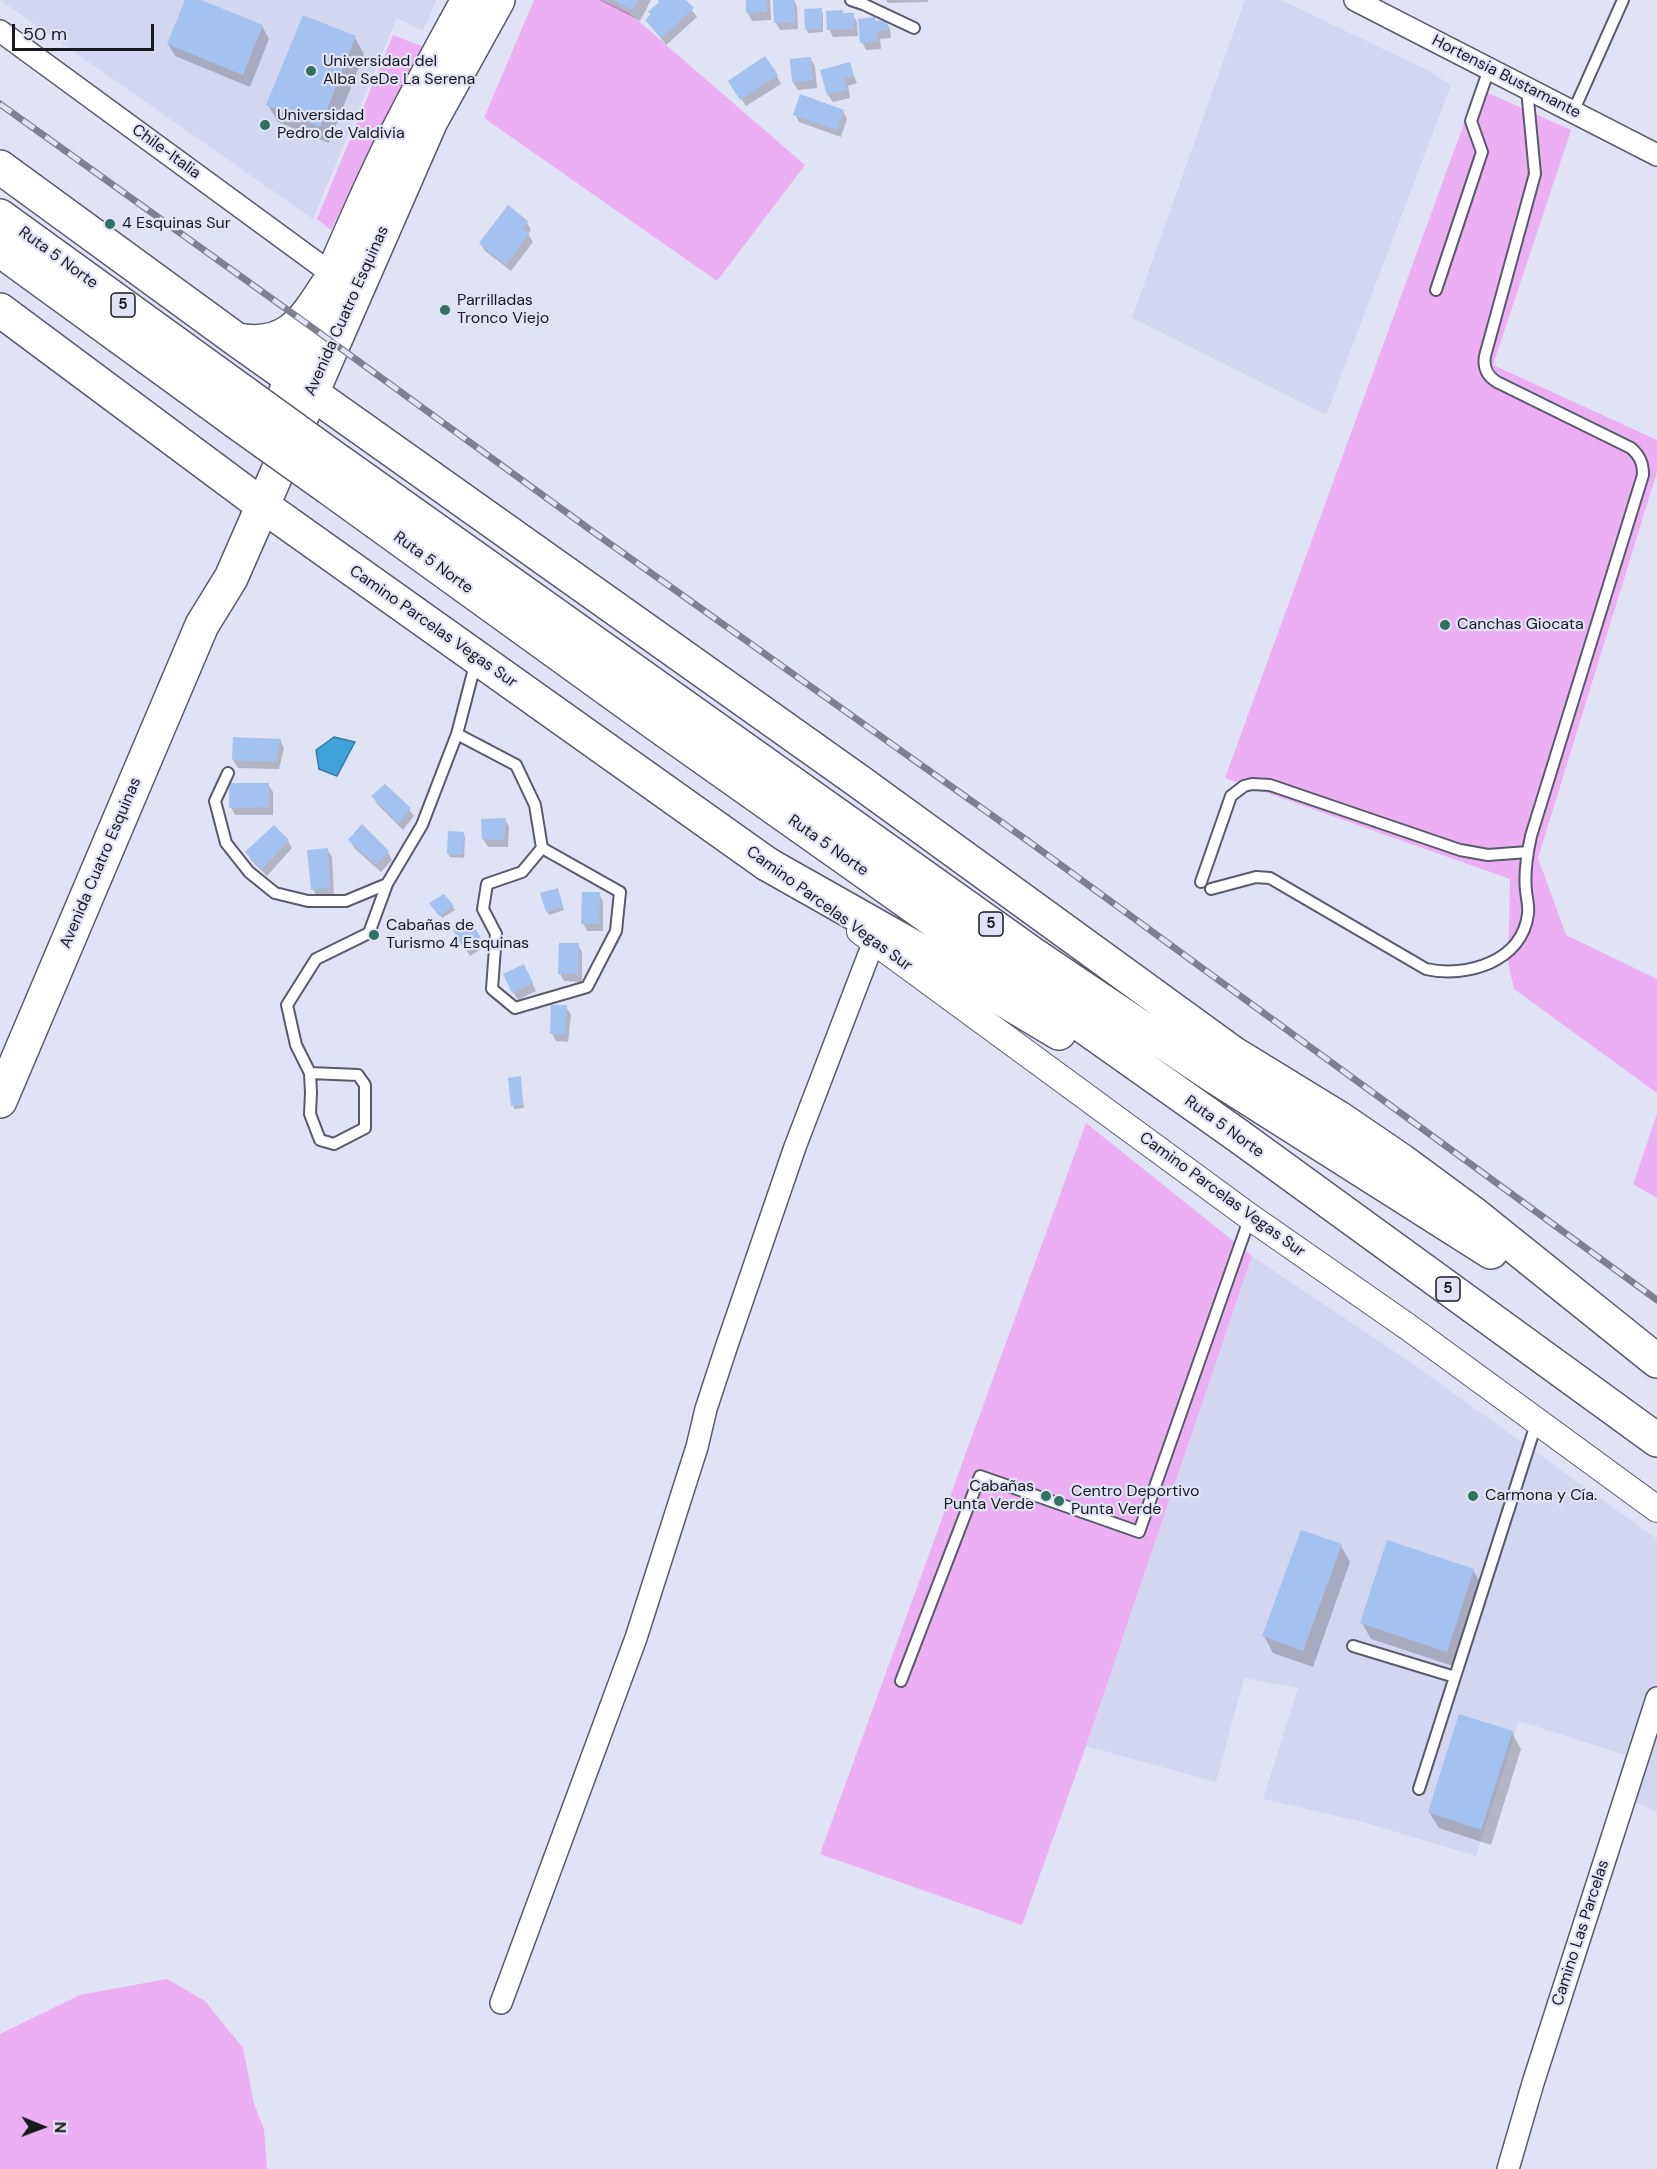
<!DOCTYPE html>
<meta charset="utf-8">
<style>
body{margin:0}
#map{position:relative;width:1657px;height:2169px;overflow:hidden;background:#e0e2f6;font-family:"DM Sans",sans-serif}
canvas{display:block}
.north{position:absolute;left:12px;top:2097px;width:60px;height:60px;-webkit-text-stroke:4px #e0e2f6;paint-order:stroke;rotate:91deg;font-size:16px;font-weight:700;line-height:24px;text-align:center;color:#191920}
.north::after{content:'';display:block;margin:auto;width:21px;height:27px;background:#191920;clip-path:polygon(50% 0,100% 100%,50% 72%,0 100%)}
.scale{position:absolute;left:12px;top:24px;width:142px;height:27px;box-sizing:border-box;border:3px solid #191920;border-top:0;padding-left:8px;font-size:18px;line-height:21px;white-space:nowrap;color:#191920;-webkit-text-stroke:4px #e0e2f6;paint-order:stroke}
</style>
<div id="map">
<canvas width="1657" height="2169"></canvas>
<div class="north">N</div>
<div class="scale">50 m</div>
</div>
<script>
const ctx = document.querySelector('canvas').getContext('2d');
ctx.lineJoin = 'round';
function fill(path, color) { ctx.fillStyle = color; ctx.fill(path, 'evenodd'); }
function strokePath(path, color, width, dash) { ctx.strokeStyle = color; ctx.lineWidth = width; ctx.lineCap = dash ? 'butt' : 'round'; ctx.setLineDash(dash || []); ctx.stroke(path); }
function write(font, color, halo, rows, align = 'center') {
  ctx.font = font + ' "DM Sans",sans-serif'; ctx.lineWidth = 4.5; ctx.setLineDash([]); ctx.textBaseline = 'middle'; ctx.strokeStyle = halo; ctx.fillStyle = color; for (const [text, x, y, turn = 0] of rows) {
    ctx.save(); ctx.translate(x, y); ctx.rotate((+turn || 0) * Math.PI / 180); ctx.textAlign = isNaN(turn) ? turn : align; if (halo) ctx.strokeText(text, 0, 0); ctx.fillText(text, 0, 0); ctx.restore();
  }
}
fill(new Path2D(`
 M0 0H436L423 31 397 18 313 219Z
 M1245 0H1281L1427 70 1451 85 1326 415 1132 318Z
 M1252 1256 1410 1362 1657 1539V1812L1614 1793 1625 1755 1519 1721 1476 1856 1363 1822 1263 1799 1298 1688 1244 1678 1216 1782 1086 1746Z`), '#d2d6f0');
fill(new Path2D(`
 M534 0H602L628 12 805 165 717 281 484 118Z
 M393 35 424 47 394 99 331 230 317 219Z
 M1477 88 1571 130 1493 365 1657 440V472L1538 858 1566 935 1657 979V1093L1514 989 1508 962 1510 879 1225 778Z
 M1657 1114V1198L1633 1184Z
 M1086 1123 1252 1256 1086 1746 1022 1925 820 1854Z
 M167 1979 205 2001 243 2048 254 2104 264 2129 267 2169H0V2034L80 1995Z`), '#edaff4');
const water = new Path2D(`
 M334 737 355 742 337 776 319 769 316 750Z`);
fill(water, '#3fa3da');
strokePath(water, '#347aa2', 1.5);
fill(new Path2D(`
 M186 0H197L262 26 269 39 250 87 175 56 168 44Z
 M599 0H651L640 21Z
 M658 0H684L697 17 666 45 647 20 660 3Z
 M747 0H770L771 20 752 21 748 13Z
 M775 0H794L797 7 798 29 780 30 776 23Z
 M886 0H928V2L888 3Z
 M821 10 823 13V32L808 33 806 29Z
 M844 15H853L857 22 858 36 833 37 829 29Z
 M874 19 876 22H886L890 29 891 38 880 39 881 49 866 50 862 42Z
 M355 38 364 54 329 143 278 122 268 105Z
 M810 58 815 66 817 88 798 90 793 82Z
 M849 64 857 83 848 86 850 98 833 102 828 95Z
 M777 76 781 84 746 106 730 81Z
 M843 111 847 119 841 137 799 122 795 114Z
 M527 222 531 230 528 234 533 242 511 271 485 251 480 243Z
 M234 738 280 740 284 748 279 769 238 768 233 760Z
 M268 784 273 792V815H235L231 807Z
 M373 796 409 809 414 816 403 830 377 804Z
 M505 819 509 827 508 847H488L483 839Z
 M463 833 465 837 464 858 450 857 448 854Z
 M350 840 388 852 392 860 381 872 354 848Z
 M288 841 292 848 267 876 251 860 247 852Z
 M327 849 332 857 334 896 317 897 313 889Z
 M559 893 564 910 549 915 547 911Z
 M599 894 603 901V931H587L583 923Z
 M443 896 455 910 442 918 433 907Z
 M469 922 484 947 470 956 455 930Z
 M578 945 582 952V982L564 981 560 974Z
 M528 974 536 991 518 1000 513 992Z
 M566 1007 571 1015 568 1042 556 1041 552 1034Z
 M520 1078 524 1108 514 1109 510 1079Z
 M1341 1546 1350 1562 1313 1667 1273 1653 1264 1636Z
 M1473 1570 1483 1587 1456 1667 1371 1639 1362 1623Z
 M1512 1733 1521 1749 1491 1845 1439 1828 1429 1812Z`), '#0003');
fill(new Path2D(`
 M185 0H201L263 25 243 75 167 44Z
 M612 0H638L634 10Z
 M658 0H686L694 8 661 38 645 20 651 14 648 12 660 1Z
 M746 0H767V12L746 13Z
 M773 0H794L795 22 774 23Z
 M822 8V29L805 30 804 9Z
 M843 10V13H854V29L827 30 826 11Z
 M303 15 356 36 320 127 266 105Z
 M875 17V21L887 20 888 30 877 31 878 41 860 43 858 19Z
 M765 56 778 75 740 100 728 81Z
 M811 57 813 80 792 82 790 59Z
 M850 62 854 76 844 78 847 90 827 95 820 70Z
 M800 94 844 110 837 130 793 115Z
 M508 205 528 221 523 228 530 233 506 265 479 243Z
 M233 737 281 739 275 762 232 760Z
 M229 783H269V807L229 808Z
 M385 784 411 808 398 823 371 796Z
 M506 818 504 840 482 839 481 819Z
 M362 824 389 851 376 865 348 840Z
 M274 825 289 840 262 869 245 852Z
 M448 831 464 832 463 855 447 854Z
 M328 848 330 888 311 890 307 850Z
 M558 888 563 907 546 912 540 893Z
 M582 892H600L599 924H581Z
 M444 894 454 906 439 916 429 903Z
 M470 920 481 938 464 949 453 930Z
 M559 943H579L578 974H558Z
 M524 964 533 983 512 993 503 974Z
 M551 1005H567L565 1034H550Z
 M521 1076 523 1105 511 1106 508 1078Z
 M1301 1530 1342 1544 1303 1651 1262 1636Z
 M1387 1540 1474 1569 1447 1652 1360 1623Z
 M1459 1714 1513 1731 1481 1830 1428 1812Z`), '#a4c2f0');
const service = new Path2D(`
 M851 0 863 4 914 28
 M1573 112 1623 0
 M1436 290 1482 152 1471 121 1489 69
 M457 734 516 765 535 805 542 848 620 892 616 931 587 987 515 1008 492 989 496 934 483 909 487 884 522 872 542 848
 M228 773 215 801 226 843 249 872 275 893 308 901H346L387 884 422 825 457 734 476 661
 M1201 882 1231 796 1244 786 1252 784 1270 785 1460 850 1488 855 1528 852
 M1211 889 1256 877 1270 878 1426 969C1466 978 1522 962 1528 914 1529 906 1527 899 1526 891 1524 872 1527 854 1531 836L1643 475C1643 463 1640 456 1631 448L1497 382C1487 376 1483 368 1485 356L1535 174 1527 89
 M310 1073 311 1093 310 1114 320 1140 334 1144 365 1128V1085L358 1075 310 1073 296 1045 287 1005 316 959 369 933 387 884
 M1353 1646 1455 1677
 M901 1681 980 1476 1139 1532 1250 1217
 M1419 1789 1537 1421`);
const minor = new Path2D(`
 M1355 0 1657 155
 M0 31 332 274
 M501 2003 636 1638 697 1447 706 1409 726 1348 795 1147 874 941
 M1508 2169 1533 2083 1657 1698`);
const tertiary = new Path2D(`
 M860 931 1250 1217 1408 1327 1657 1509`);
const primary = new Path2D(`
 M0 310 262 505 767 864
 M267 443C303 343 343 245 389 149 414 98 441 49 468 0
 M0 1101 202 625 231 578 431 121 498 0`);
const trunk = new Path2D(`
 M0 167 237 340 857 780 1233 1053 1339 1118 1402 1161 1474 1214 1657 1361
 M0 216 246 394
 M0 250 235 421
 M237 340C285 349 303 323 326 287
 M340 462 1034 955 1212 1075 1491 1252
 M329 488 656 724 1240 1137 1657 1440
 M767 864 942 963 1059 1033`);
strokePath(service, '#595b6c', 14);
strokePath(minor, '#595b6c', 24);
strokePath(tertiary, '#595b6c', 28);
strokePath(primary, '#595b6c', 36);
strokePath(trunk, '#595b6c', 36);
strokePath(service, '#fff', 10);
strokePath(minor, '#fff', 21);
strokePath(tertiary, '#fff', 26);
strokePath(primary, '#fff', 33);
strokePath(trunk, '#fff', 33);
const rail = new Path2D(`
 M0 104 310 326 592 531 1028 841 1657 1300`);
strokePath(rail, '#7f808e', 7);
strokePath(rail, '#e0e2f6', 4.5, [14]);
const trunkBridge = new Path2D(`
 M246 394 340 462
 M235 421 329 488`);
strokePath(trunkBridge, '#595b6c', 36, []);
strokePath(trunkBridge, '#fff', 33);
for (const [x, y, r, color] of [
 [311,71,6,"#31715f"],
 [265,125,6,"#31715f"],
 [110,224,6,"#31715f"],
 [445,310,6,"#31715f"],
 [1445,625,6,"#31715f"],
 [374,935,6,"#31715f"],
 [1046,1496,6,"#31715f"],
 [1473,1496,6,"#31715f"],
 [1059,1501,6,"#31715f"]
]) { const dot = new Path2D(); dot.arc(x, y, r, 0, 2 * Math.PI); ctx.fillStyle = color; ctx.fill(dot); strokePath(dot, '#e0e2f6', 2); }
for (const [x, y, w] of [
 [123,305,24],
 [991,924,24],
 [1448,1289,24]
]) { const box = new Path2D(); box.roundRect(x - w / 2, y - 12, w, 24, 4.5); ctx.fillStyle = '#e0e2f6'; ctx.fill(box); strokePath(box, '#191920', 1.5); }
write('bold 15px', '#191920', null, [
 ["5",123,305],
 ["5",991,924],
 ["5",1448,1289]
]);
write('16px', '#191920', '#e0e2f6', [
 ["Universidad del",323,62],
 ["Alba SeDe La Serena",323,80],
 ["Universidad",277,116],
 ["Pedro de Valdivia",277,134],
 ["4 Esquinas Sur",122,224],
 ["Parrilladas",457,301],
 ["Tronco Viejo",457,319],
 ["Canchas Giocata",1457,625],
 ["Cabañas de",386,926],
 ["Turismo 4 Esquinas",386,944],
 ["Cabañas",1034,1487,"right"],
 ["Punta Verde",1034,1505,"right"],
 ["Centro Deportivo",1071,1492],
 ["Punta Verde",1071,1510],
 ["Carmona y Cía.",1485,1496]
], 'left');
write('16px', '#191920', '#e0e2f6', [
 ["Hortensia Bustamante",1506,77,27],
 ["Chile-Italia",166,152,36],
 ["Ruta 5 Norte",58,258,36],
 ["Avenida Cuatro Esquinas",347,311,-66],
 ["Ruta 5 Norte",433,563,36],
 ["Camino Parcelas Vegas Sur",433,627,35],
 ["Ruta 5 Norte",828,846,35],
 ["Avenida Cuatro Esquinas",101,863,-67],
 ["Camino Parcelas Vegas Sur",829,909,36],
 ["Ruta 5 Norte",1224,1127,36],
 ["Camino Parcelas Vegas Sur",1222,1195,36],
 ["Camino Las Parcelas",1581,1933,-72]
]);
</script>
